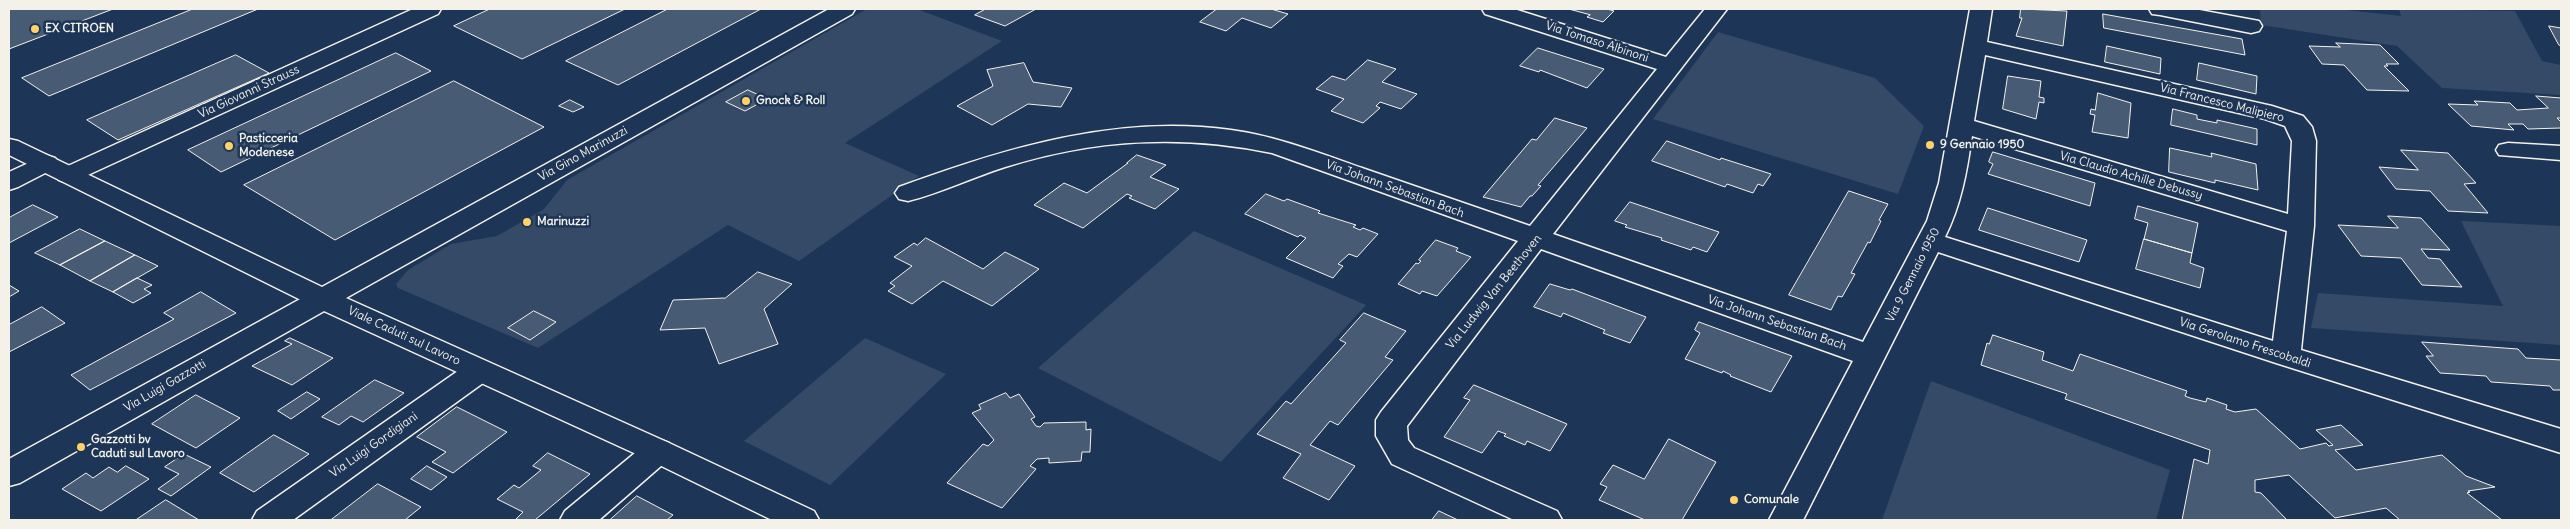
<!DOCTYPE html>
<style>
body{margin:0}
#map{position:relative;width:2570px;height:529px;overflow:hidden;background:#1d3557;font-family:Delius,sans-serif}
canvas{display:block}
.frame{position:absolute;inset:0;border:10px solid #f4f1e8;pointer-events:none}
</style>
<div id="map">
<canvas width="2570" height="529"></canvas>
<div class="frame"></div>
</div>
<script>
const ctx = document.querySelector('canvas').getContext('2d');
ctx.lineJoin = 'round';
function fill(path, color) { ctx.fillStyle = color; ctx.fill(path, 'evenodd'); }
function strokePath(path, color, width, dash) { ctx.strokeStyle = color; ctx.lineWidth = width; ctx.lineCap = dash ? 'butt' : 'round'; ctx.setLineDash(dash || []); ctx.stroke(path); }
function write(font, color, halo, rows, align = 'center') {
  ctx.font = font + ' Delius,sans-serif'; ctx.lineWidth = 5; ctx.setLineDash([]); ctx.textBaseline = 'middle'; ctx.strokeStyle = halo; ctx.fillStyle = color; for (const [text, x, y, turn = 0] of rows) {
    ctx.save(); ctx.translate(x, y); ctx.rotate((+turn || 0) * Math.PI / 180); ctx.textAlign = isNaN(turn) ? turn : align; if (halo) ctx.strokeText(text, 0, 0); ctx.fillText(text, 0, 0); ctx.restore();
  }
}
fill(new Path2D(`
 M867 9H917L1002 41 845 143 919 176 799 261 728 225 538 348 398 288 396 284 408 270 451 244 497 236 544 209 567 180Z
 M2260 9H2337L2401 16 2399 9 2515 11 2542 61 2561 65V95L2442 88 2397 46 2261 25Z
 M1718 32 1875 78 1924 126 1898 194 1653 119Z
 M2461 221 2561 226V345L2311 328 2318 293 2503 306Z
 M1194 231 1366 305 1221 462 1038 368Z
 M865 338 946 374 830 485 744 441Z
 M1931 381 2170 470 2156 520H1882Z`), '#354a67');
const building = new Path2D(`
 M9 9H113L9 49Z
 M193 9H258L49 96 22 78Z
 M490 9H625L522 59 454 26Z
 M668 9H761L618 85 566 61Z
 M986 9H1036L1005 26 975 15Z
 M1217 9H1271L1288 14 1271 28 1242 18 1226 31 1200 22Z
 M1569 9H1607L1614 11 1603 22 1587 17 1590 15Z
 M2021 9 2067 11 2063 46 2016 36 2022 18H2020Z
 M2103 14 2242 39 2245 55 2104 28Z
 M2549 26 2561 28V46L2559 45Z
 M2336 43 2380 45 2399 64H2386L2388 66H2384L2409 91 2367 90 2344 65 2322 64 2309 46 2340 47Z
 M2107 46 2161 58 2160 74 2105 62Z
 M1538 48 1604 69 1587 88 1540 70 1539 72 1520 66Z
 M396 53 431 71 221 172 188 150Z
 M236 55 269 73 118 140 87 120Z
 M1368 60 1396 69 1382 82 1417 94 1401 109 1380 102 1376 106 1380 108 1363 123 1331 111 1344 99 1316 89 1332 76 1345 80Z
 M1024 63 1033 82 1072 88 1061 107 1028 104 992 125 957 106 993 86 987 70Z
 M2199 63 2257 76 2256 94 2197 80Z
 M2008 76 2041 81 2039 97 2044 98V103L2039 102 2036 119 2003 109Z
 M454 81 544 127 335 240 244 185Z
 M748 90 767 99 745 111 726 102Z
 M2098 93 2131 103 2128 138 2092 132 2095 115 2090 114 2091 109 2095 110Z
 M2536 96 2561 98V118H2557L2561 122V128L2528 129 2523 124H2508L2514 130 2471 126 2448 104 2478 105 2474 101 2510 103 2517 110 2548 108Z
 M570 100 584 107 573 112 559 106Z
 M2173 109 2197 115V119L2217 123V120L2257 129V145L2171 125Z
 M1555 118 1587 128 1538 185 1541 186 1532 196H1530L1521 207 1483 197 1532 139 1536 140Z
 M1667 141 1720 160 1721 158 1771 174 1763 186 1758 184 1753 193 1727 184 1725 187 1652 161Z
 M2170 148 2212 157 2211 153 2256 164 2258 190 2215 180V183L2169 172Z
 M2401 150 2448 153 2476 183 2464 184 2488 213 2448 211 2430 191 2396 189 2379 167 2418 170Z
 M1993 152 2095 183 2090 206 1988 174 1993 164 1989 162Z
 M1137 155 1166 165 1150 177 1179 189 1155 209 1129 198 1132 196 1127 194 1083 228 1034 205 1064 183 1087 193 1128 163H1127Z
 M1849 191 1888 204 1879 220 1881 221 1870 243 1868 242 1851 273 1855 274 1842 297 1838 296 1831 310 1789 295Z
 M1266 194 1284 201 1287 199 1320 211 1318 213 1356 225 1353 227 1360 230 1363 228 1378 234 1357 257 1349 254 1338 264 1343 266 1333 278 1286 258 1306 238 1300 235 1298 237 1245 214Z
 M1630 202 1719 232 1707 252 1693 247 1691 250 1661 240 1662 238 1625 227 1627 225 1615 221Z
 M33 205 58 217 9 243V218Z
 M2138 206 2198 223 2192 253 2144 239 2148 223 2135 219Z
 M1988 208 2087 240 2079 262 1979 230Z
 M2388 216 2421 218 2450 250 2421 249 2428 258 2440 259 2462 287 2422 285 2401 258 2361 256 2338 225 2398 228Z
 M80 229 105 241 60 265 35 253Z
 M926 238 983 269 1005 252 1039 269 992 306 943 281 912 304 888 291 895 286 890 283 912 266 894 257 914 243 917 245Z
 M2144 239 2192 253 2190 263 2204 268 2200 288 2136 269Z
 M1436 240 1458 248 1456 251 1471 257 1437 296 1422 291 1420 294 1398 284 1416 263 1418 264 1421 261 1419 260Z
 M105 241 135 255 90 281 60 265Z
 M135 255 158 266 113 292 90 281Z
 M758 272 792 284 764 309 778 344 719 364 705 328 660 330 673 300 725 298Z
 M137 278 152 285 144 289 151 293 133 303 113 292Z
 M1550 284 1570 290 1572 289 1646 317 1630 343 1603 333 1605 330 1563 313 1561 317 1534 307Z
 M9 285 19 291 9 297Z
 M201 292 236 313 90 390 71 375 174 319 164 313Z
 M42 307 65 323 9 352V325Z
 M534 311 556 322 530 340 508 328Z
 M1364 313 1406 331 1385 357 1393 360 1338 425 1330 421 1310 445 1355 466 1329 500 1283 478 1301 454 1257 434 1286 401 1291 404 1346 343 1340 340Z
 M1699 322 1792 356 1771 392 1730 376 1731 375 1723 371 1722 373 1685 359 1700 333 1695 330Z
 M1993 335 2044 352 2042 360 2073 371 2080 354 2187 391 2185 396 2190 398 2206 402 2207 398 2227 405 2226 409 2235 412 2256 409 2300 449 2326 443 2329 446 2333 445 2316 430 2341 425 2363 445 2335 450 2356 470 2442 455 2466 476 2495 487 2468 491 2470 492 2467 493 2502 520H2400L2386 508 2335 518 2289 475 2255 480V492L2261 493 2287 520H2182L2194 459 2208 464 2210 450 2065 399 2067 394 1981 365 1987 343 1989 344Z
 M290 338 333 358 292 385 252 366 292 344 285 341Z
 M2422 342 2518 349 2526 358 2561 360V390H2553L2550 386 2491 382 2486 376 2440 373 2426 356H2433Z
 M375 380 404 393 363 422 351 416 339 425 322 417Z
 M1474 385 1567 424 1550 451 1527 441 1525 445 1504 436 1506 434 1498 431 1482 453 1444 437 1470 400 1464 398Z
 M307 392 320 399 291 419 278 411Z
 M1006 393 1010 398 1019 394 1035 417 1031 419 1036 426 1040 427 1044 423 1086 422V430L1091 429 1090 452H1082L1081 461 1049 463V458L1037 459 1030 466 1036 469 1002 508 947 483 983 444 988 446 994 440 972 413 981 409 979 405Z
 M196 395 240 418 196 448 152 424Z
 M457 407 507 432 453 473 432 462 446 452 417 437Z
 M274 435 309 454 254 492 220 473Z
 M1669 439 1716 462 1682 520H1645L1599 500 1607 487 1600 484 1613 465 1644 479Z
 M548 453 590 474 535 520H520L516 519 523 512 497 499 514 485 519 488 541 470 533 466Z
 M184 454 211 467 171 496 158 489 179 474 165 467Z
 M126 466 149 479 101 511 62 489 86 473 93 478 109 467 117 472Z
 M427 466 447 477 431 490 411 479Z
 M378 484 421 507 405 520H331Z
 M637 496 673 515 667 520H610Z
 M166 500 199 520H136Z
 M1439 511 1458 520H1432Z`);
fill(building, '#485b74');
strokePath(building, '#f4f1e8', 1);
const minor = new Path2D(`
 M413 9H441L438 14 77 180 68 183 59 180 55 175 59 170Z
 M1482 9H1514L1666 57 1705 9H1727L1553 234 1863 342 1927 221 1939 183 1970 9H1992L1987 42 2272 106 2303 116 2312 127 2316 141 2314 226 2301 350 2561 429V453L2276 363 1938 252 1803 520H1769L1853 361 1541 249 1407 426 1408 440 1414 448 1557 511 1562 520H1514L1392 464 1376 436V420L1381 412 1518 241 1272 153C1181 134 1095 139 1005 167 973 177 941 193 908 201L899 199 895 193 899 187C1005 148 1117 114 1231 130 1276 136 1319 153 1362 168 1418 187 1474 207 1530 226L1657 69 1485 14ZM1985 55 2265 119 2285 126 2292 141 2288 214 1974 121ZM1972 136 2287 231 2273 341 1945 237C1961 205 1967 171 1972 136Z
 M2149 9H2194L2259 21 2262 26 2259 31 2251 33 2160 15 2152 14Z
 M2508 143 2561 146V160L2499 155 2496 150 2499 145Z
 M46 155 55 158 59 163 55 168 18 187 9 190V172Z
 M323 290 333 292 337 299 333 306 20 483 9 486V459L313 292Z
 M479 360 490 364 494 371 490 378 293 520H252L257 511 468 364Z
 M658 439 669 443 674 451 669 459 599 520H560L565 511 647 443Z`);
const tertiary = new Path2D(`
 M829 9H855L852 14 346 298 669 443 814 511 819 520H772L647 459 313 306 9 155V139L18 141 322 287Z`);
strokePath(minor, '#f4f1e8', 3);
strokePath(tertiary, '#f4f1e8', 3);
fill(minor, '#1d3557');
fill(tertiary, '#1d3557');
for (const [x, y, r, color] of [
 [35,29,5,"#ffd166"],
 [746,101,5,"#ffd166"],
 [1930,145,5,"#ffd166"],
 [229,146,5,"#ffd166"],
 [527,222,5,"#ffd166"],
 [81,447,5,"#ffd166"],
 [1734,500,5,"#ffd166"]
]) { const dot = new Path2D(); dot.arc(x, y, r, 0, 2 * Math.PI); ctx.fillStyle = color; ctx.fill(dot); strokePath(dot, '#1d3557', 2); }
write('bold 12px', '#f4f1e8', '#1d3557', [
 ["EX CITROEN",45,29],
 ["Gnock & Roll",756,101],
 ["Pasticceria",239,139],
 ["Modenese",239,153],
 ["9 Gennaio 1950",1940,145],
 ["Marinuzzi",537,222],
 ["Gazzotti bv",91,440],
 ["Caduti sul Lavoro",91,454],
 ["Comunale",1744,500]
], 'left');
write('12px', '#f4f1e8', '#1d3557', [
 ["Via Tomaso Albinoni",1597,42,18],
 ["Via Giovanni Strauss",249,92,-25],
 ["Via Francesco Malipiero",2222,103,14],
 ["Via Gino Marinuzzi",583,154,-29],
 ["Via Claudio Achille Debussy",2131,176,16],
 ["Via Johann Sebastian Bach",1395,189,20],
 ["Via 9 Gennaio 1950",1913,275,-63],
 ["Via Ludwig Van Beethoven",1494,292,-51],
 ["Via Johann Sebastian Bach",1777,323,19],
 ["Viale Caduti sul Lavoro",404,336,25],
 ["Via Gerolamo Frescobaldi",2245,343,18],
 ["Via Luigi Gazzotti",165,386,-30],
 ["Via Luigi Gordigiani",374,445,-35]
]);
</script>
